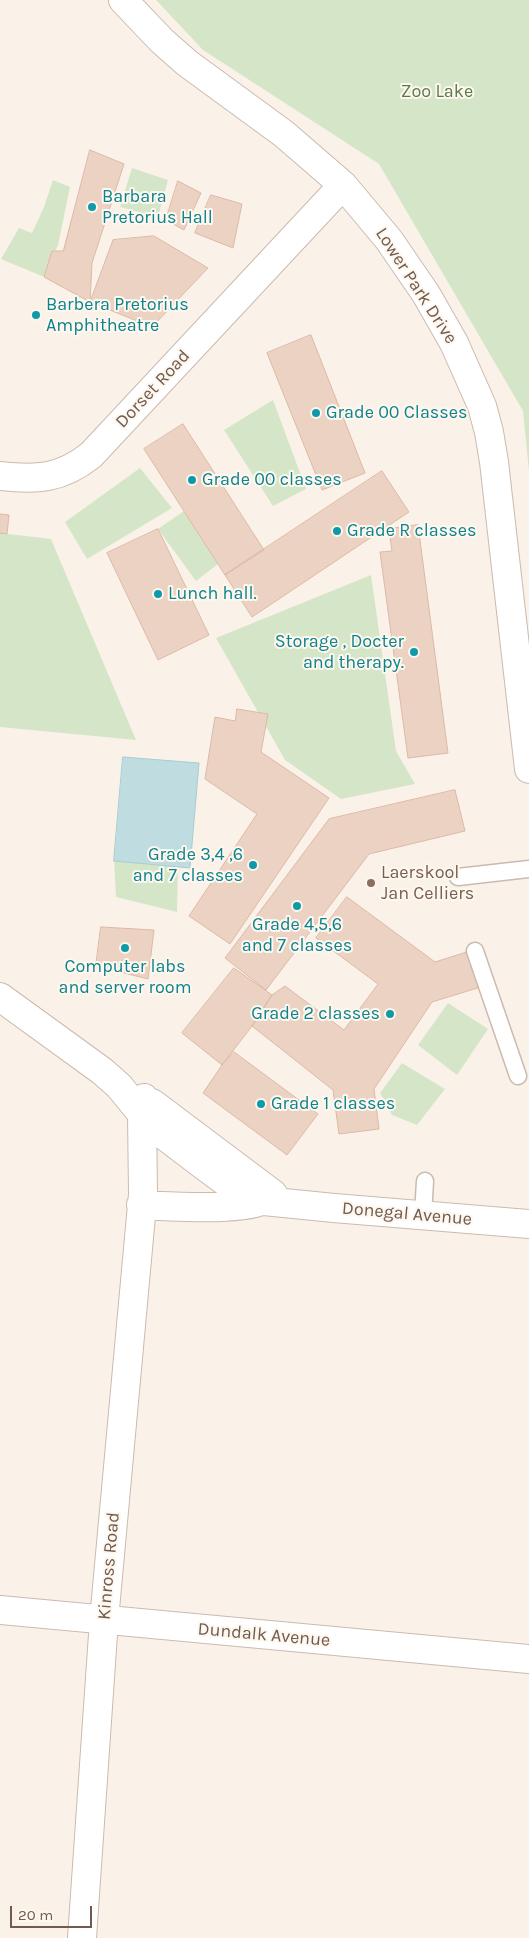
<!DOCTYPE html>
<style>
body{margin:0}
#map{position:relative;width:529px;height:1938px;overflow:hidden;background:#faf2e8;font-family:Karla,sans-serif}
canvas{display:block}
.scale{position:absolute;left:10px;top:1906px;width:82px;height:22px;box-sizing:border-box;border:2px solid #715a4f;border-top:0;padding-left:6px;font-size:15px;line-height:18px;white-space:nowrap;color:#715a4f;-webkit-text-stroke:4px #fdf7ee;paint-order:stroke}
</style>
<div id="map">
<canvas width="529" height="1938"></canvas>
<div class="scale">20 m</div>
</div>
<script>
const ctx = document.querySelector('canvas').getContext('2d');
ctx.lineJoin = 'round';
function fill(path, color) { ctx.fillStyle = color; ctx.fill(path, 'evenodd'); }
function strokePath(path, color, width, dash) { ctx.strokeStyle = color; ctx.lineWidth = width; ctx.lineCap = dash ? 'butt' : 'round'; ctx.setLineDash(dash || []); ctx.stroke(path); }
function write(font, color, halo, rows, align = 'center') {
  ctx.font = font + ' Karla,sans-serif'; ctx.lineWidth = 4; ctx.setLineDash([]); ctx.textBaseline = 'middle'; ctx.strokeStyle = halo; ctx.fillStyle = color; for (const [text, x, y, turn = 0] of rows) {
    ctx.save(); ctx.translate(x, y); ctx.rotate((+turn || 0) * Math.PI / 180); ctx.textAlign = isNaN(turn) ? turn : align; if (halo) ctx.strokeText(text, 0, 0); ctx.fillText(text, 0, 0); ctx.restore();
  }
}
fill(new Path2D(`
 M156 0H529V471L523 411 379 164 203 50Z
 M132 168 168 180 158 217 120 207Z
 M53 180 70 187 58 245 44 277 1 259 19 228 32 233 44 207Z
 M273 400 306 489 273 506 224 430Z
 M140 468 172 508 87 559 65 522Z
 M184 511 218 564 196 581 158 529Z
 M0 533 51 539 136 740 0 727Z
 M371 575 396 751 415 784 341 799 285 760 216 638Z
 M114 861 178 867 177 912 116 897Z
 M448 1003 488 1029 457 1075 418 1045Z
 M402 1063 445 1089 417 1125 392 1115 380 1093Z`), '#d5e6c8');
const water = new Path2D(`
 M123 757 199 763 190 868 114 861Z`);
fill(water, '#bfdde1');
strokePath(water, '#a6ccd2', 1);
const building = new Path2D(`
 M90 150 124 164 92 263 90 302 44 277 52 251H63Z
 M178 181 201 193 184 230 166 220Z
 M211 195 242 204 233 248 195 233Z
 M154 236 208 268 152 327 90 302 113 240Z
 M311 335 365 473 322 490 267 353Z
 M183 424 264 550 225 575 144 449Z
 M382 471 409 512 252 617 225 575Z
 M0 514 9 515 7 534 0 533Z
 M418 525 448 753 408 758 380 552 392 551 389 529Z
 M158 529 209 635 158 660 107 553Z
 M237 709 268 714 261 752 329 798 230 944 189 916 257 814 205 779 215 717 235 721Z
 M455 790 465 831 369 854 266 990 225 958 329 819Z
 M347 897 435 962 473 950 484 986 432 1002 374 1089 379 1129 339 1134 333 1090 252 1026 272 995 285 986 344 1030 378 984 316 938Z
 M101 927 154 930 148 979 96 966Z
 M234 968 272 995 252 1026 222 1065 182 1033Z
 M234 1052 318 1114 287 1155 203 1093 222 1065Z`);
fill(building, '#ecd2c3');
strokePath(building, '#ddb8a5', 1);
const service = new Path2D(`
 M458 877 529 869
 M475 951 518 1076
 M423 1215 425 1181`);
const minor = new Path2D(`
 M123 0 162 41 187 63 284 134 343 185 389 240 426 294 454 343 482 406 489 432 494 462 529 769
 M0 476C37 480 61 479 91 455L343 185
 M0 997 102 1071 119 1086 142 1114 161 1133 203 1165 230 1185 250 1196 264 1201 334 1208 529 1224
 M152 1103 273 1194
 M141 1205C169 1206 244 1212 266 1199
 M0 1610 529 1659
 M82 1938 104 1620 143 1194 142 1114 144 1098`);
strokePath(service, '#cbbaaf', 19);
strokePath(minor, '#cbbaaf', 30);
strokePath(service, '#fff', 16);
strokePath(minor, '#fff', 28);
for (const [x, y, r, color] of [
 [92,207,5,"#0f9aa8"],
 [36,315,5,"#0f9aa8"],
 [316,413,5,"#0f9aa8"],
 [192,480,5,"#0f9aa8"],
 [337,531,5,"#0f9aa8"],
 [158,594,5,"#0f9aa8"],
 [414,652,5,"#0f9aa8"],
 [253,865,5,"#0f9aa8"],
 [371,883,5,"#8d6e63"],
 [297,906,5,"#0f9aa8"],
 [125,948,5,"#0f9aa8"],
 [390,1014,5,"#0f9aa8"],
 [261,1104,5,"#0f9aa8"]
]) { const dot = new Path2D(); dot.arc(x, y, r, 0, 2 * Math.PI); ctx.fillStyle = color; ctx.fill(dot); strokePath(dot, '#fdf7ee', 2); }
write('18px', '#5b7a4b', '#fdf7ee', [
 ["Zoo Lake",437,92]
]);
write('18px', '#0d838f', '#fdf7ee', [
 ["Barbara",102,197],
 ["Pretorius Hall",102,218],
 ["Barbera Pretorius",46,305],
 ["Amphitheatre",46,326],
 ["Grade 00 Classes",326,413],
 ["Grade 00 classes",202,480],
 ["Grade R classes",347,531],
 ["Lunch hall.",168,594],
 ["Storage , Docter",404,642,"right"],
 ["and therapy.",404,663,"right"],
 ["Grade 3,4 ,6",243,855,"right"],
 ["and 7 classes",243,876,"right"],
 ["Grade 4,5,6",297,925,"center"],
 ["and 7 classes",297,946,"center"],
 ["Computer labs",125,967,"center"],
 ["and server room",125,988,"center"],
 ["Grade 2 classes",380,1014,"right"],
 ["Grade 1 classes",271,1104]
], 'left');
write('18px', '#715a4f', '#fdf7ee', [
 ["Lower Park Drive",416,286,57],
 ["Dorset Road",153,389,-47],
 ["Donegal Avenue",407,1214,5],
 ["Kinross Road",109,1566,-85],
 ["Dundalk Avenue",264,1635,5]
]);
write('18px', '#785e54', '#fdf7ee', [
 ["Laerskool",381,873],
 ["Jan Celliers",381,894]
], 'left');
</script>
